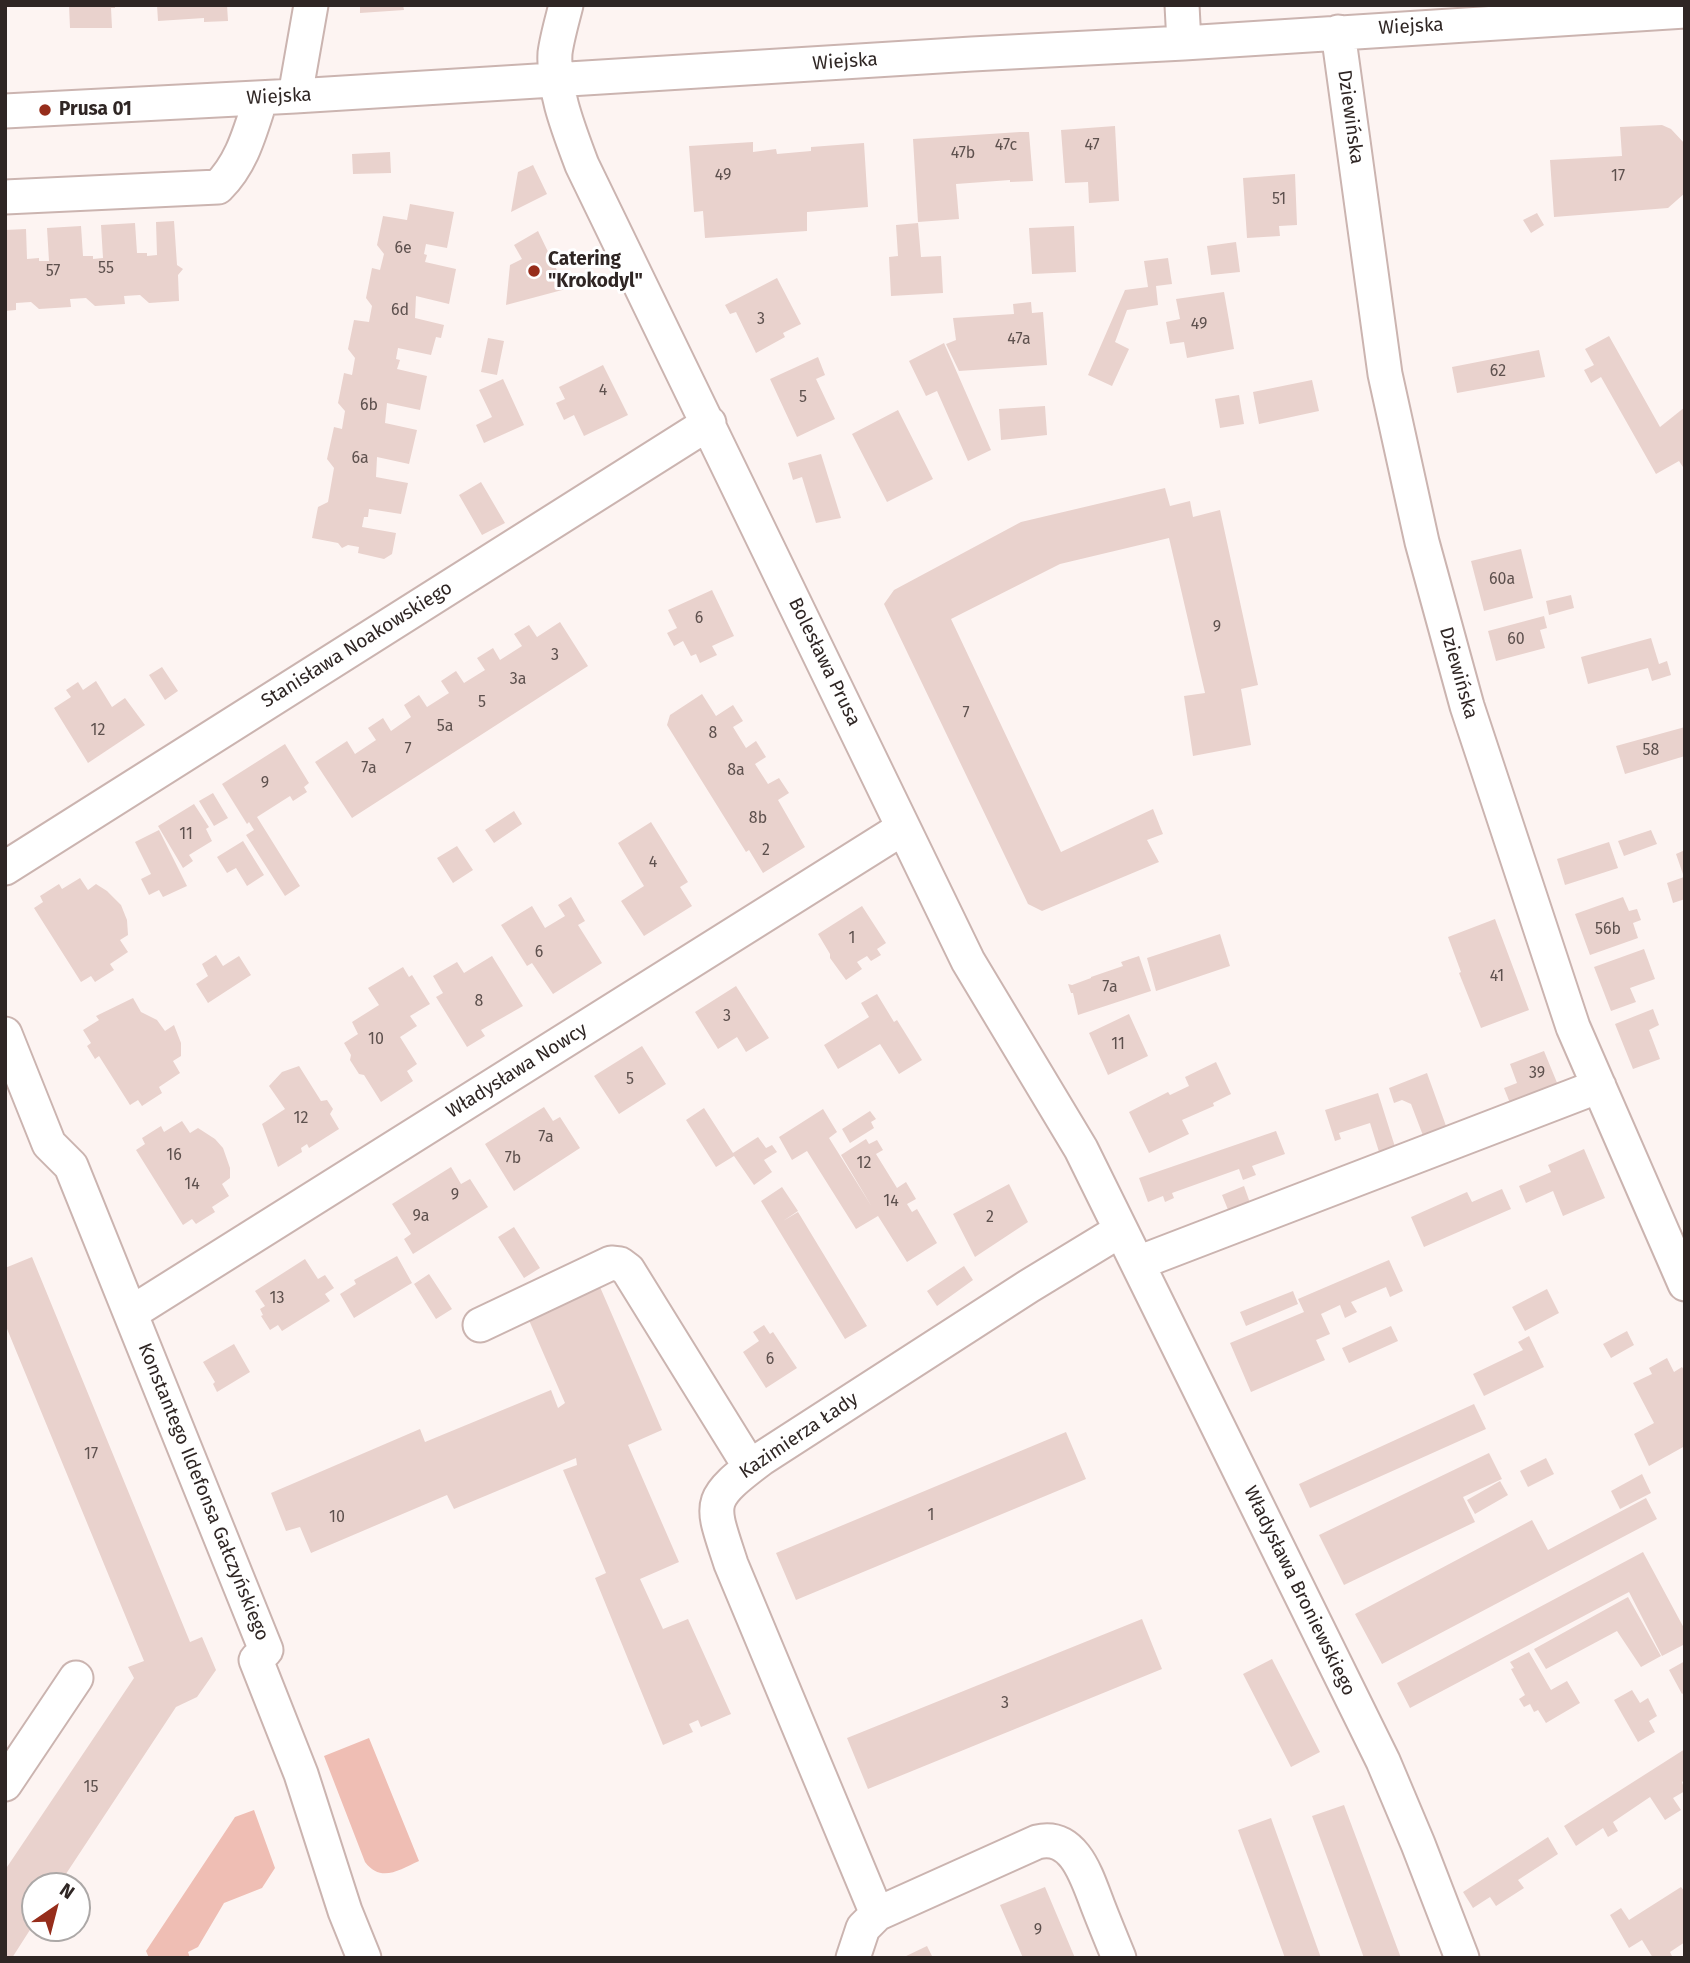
<!DOCTYPE html>
<meta charset="utf-8">
<style>
body{margin:0}
#map{position:relative;width:1690px;height:1963px;overflow:hidden;background:#fdf4f2;font-family:"Fira Sans",sans-serif}
canvas{display:block}
.frame{position:absolute;inset:0;border:7px solid #2f2624;pointer-events:none}
.north{position:absolute;left:21px;top:1872px;width:70px;height:70px;box-sizing:border-box;background:#fff;border:2px solid #aca8a7;border-radius:50%;rotate:35deg;font-size:19px;font-weight:700;line-height:28px;text-align:center;color:#2f2624}
.north::after{content:'';display:block;margin:auto;width:24px;height:32px;background:#962d1b;clip-path:polygon(50% 0,100% 100%,50% 72%,0 100%)}
</style>
<div id="map">
<canvas width="1690" height="1963"></canvas>
<div class="frame"></div>
<div class="north">N</div>
</div>
<script>
const ctx = document.querySelector('canvas').getContext('2d');
ctx.lineJoin = 'round';
function fill(path, color) { ctx.fillStyle = color; ctx.fill(path, 'evenodd'); }
function strokePath(path, color, width, dash) { ctx.strokeStyle = color; ctx.lineWidth = width; ctx.lineCap = dash ? 'butt' : 'round'; ctx.setLineDash(dash || []); ctx.stroke(path); }
function write(font, color, halo, rows, align = 'center') {
  ctx.font = font + ' "Fira Sans",sans-serif'; ctx.lineWidth = 6; ctx.setLineDash([]); ctx.textBaseline = 'middle'; ctx.strokeStyle = halo; ctx.fillStyle = color; for (const [text, x, y, turn = 0] of rows) {
    ctx.save(); ctx.translate(x, y); ctx.rotate((+turn || 0) * Math.PI / 180); ctx.textAlign = isNaN(turn) ? turn : align; if (halo) ctx.strokeText(text, 0, 0); ctx.fillText(text, 0, 0); ctx.restore();
  }
}
fill(new Path2D(`
 M369 1738 419 1861C399 1870 381 1883 365 1862L324 1756Z
 M254 1810 275 1868 262 1888 224 1903 198 1947 188 1952 190 1958H149L146 1951 235 1817Z`), '#efbeb4');
fill(new Path2D(`
 M69 5H115V8H111L112 28H70Z
 M157 5H227L228 21 204 22V18L158 21Z
 M360 5H403L404 10 360 13Z
 M1662 125 1671 129 1685 144V193L1668 208 1554 217 1550 160 1622 156 1620 127Z
 M1115 126 1119 201 1089 203 1088 182 1065 183 1061 130Z
 M1020 132H1029L1033 181 1010 182V180L956 184 959 219 918 222 913 139Z
 M753 142V152L776 149 777 154 811 151V147L864 143 868 207 807 212V231L705 238 703 211 694 212 689 146Z
 M390 152 391 173 353 174 352 154Z
 M533 165 547 194 511 212 518 172Z
 M1295 174 1297 225 1279 226 1280 236 1247 238 1243 178Z
 M410 204 454 212 447 248 426 244 424 254 427 255 425 262 456 269 449 304 416 296 415 318 444 325 441 338 436 337 431 355 398 348 396 359 400 360 397 369 427 376 420 410 387 403 385 423 417 430 409 464 377 457 376 477 408 483 401 514 369 509 368 517H364L362 527 396 533 392 554 384 559 358 553 359 547 348 545 342 548 338 543 312 538 318 507 328 502 334 468 327 459 334 427 342 429 345 411 338 403 344 373 352 375 355 358 348 349 354 320 369 322 372 306 366 298 372 268 380 270 384 254 377 245 383 216 407 220Z
 M1537 213 1544 225 1531 233 1523 220Z
 M174 221 177 265 183 269 178 275 179 301 149 303 140 295 124 296 125 304 95 306 86 298 70 299 71 307 39 309 31 302 16 303V310L5 311V230L26 229 27 259 39 258V261H49L47 228 81 226 83 256H93V259L103 258 101 225 135 223 137 253H147V256L157 255 156 222Z
 M918 223 921 257 941 256 943 293 891 296 889 257 898 256 896 225Z
 M1074 226 1076 272 1032 274 1029 228Z
 M538 231 566 289 506 305 510 265 522 259 514 245Z
 M1236 242 1240 272 1211 275 1207 246Z
 M1168 258 1172 284 1156 286 1158 305 1127 310 1115 342 1129 349 1112 386 1088 375 1125 290 1148 287 1144 261Z
 M777 278 801 324 783 333 785 337 756 353 736 312 730 314 725 305Z
 M1224 292 1234 349 1187 358 1184 342 1170 344 1166 322 1180 319 1176 299Z
 M1031 302 1032 313 1043 312 1047 365 959 371 946 344 956 340 953 318 1014 314 1013 304Z
 M1609 336 1660 427 1685 407V470L1679 461 1656 474 1601 377 1591 383 1584 370 1594 365 1585 349Z
 M488 338 504 341 497 375 481 372Z
 M944 343 991 450 968 461 937 391 926 396 909 361Z
 M1539 350 1545 377 1457 393 1452 367Z
 M818 357 825 375 816 379 835 419 797 437 770 379Z
 M603 365 628 415 584 436 574 415 564 420 556 403 565 399 559 387Z
 M503 379 524 425 484 443 476 425 492 417 479 390Z
 M1312 380 1319 411 1259 424 1253 392Z
 M1239 395 1244 424 1220 428 1215 399Z
 M1045 406 1047 435 1001 440 999 409Z
 M898 410 933 479 887 502 852 434Z
 M821 454 841 518 816 523 802 477 793 480 788 463Z
 M481 482 505 523 482 535 459 495Z
 M1165 488 1170 506 1190 501 1193 517 1220 510 1258 685 1241 689 1251 745 1193 756 1184 696 1205 693 1169 538 1060 564 951 619 1061 852 1153 809 1163 834 1147 840 1159 862 1042 911 1028 904 884 604 894 590 1021 522Z
 M1521 549 1533 598 1484 611 1471 561Z
 M712 590 734 636 712 646 717 655 700 663 696 654 691 656 683 641 674 646 667 633 677 628 668 610Z
 M1571 595 1574 608 1549 615 1546 601Z
 M1544 616 1547 628 1540 630 1545 648 1496 661 1488 631Z
 M560 622 588 666 352 818 315 762 347 741 355 754 376 740 368 728 383 718 391 731 411 717 404 705 419 695 427 707 449 693 441 681 456 671 464 683 485 670 477 658 493 648 500 660 522 646 514 634 529 625 537 637Z
 M1651 638 1659 664 1667 661 1671 675 1652 681 1648 668 1588 684 1581 657Z
 M162 667 178 691 165 700 149 675Z
 M96 681 112 707 125 698 145 725 88 763 54 708 71 697 66 690 78 682 83 690Z
 M702 694 716 716 733 705 743 721 733 727 746 748 756 741 766 757 755 764 768 784 779 778 789 793 778 800 805 847 763 873 749 850 746 852 667 725 670 715Z
 M1685 727V756L1625 774 1616 746Z
 M285 744 309 783 304 787 307 792 293 801 290 796 257 817 300 886 285 896 246 835 254 830 249 822 247 824 222 784Z
 M213 793 228 818 214 826 199 801Z
 M194 804 209 827 206 829 212 841 189 855 193 861 183 868 158 826Z
 M514 811 522 824 494 843 485 830Z
 M651 822 688 882 680 887 692 906 644 936 621 901 644 886 618 843Z
 M159 830 187 886 163 897 159 890 149 895 141 879 151 874 135 842Z
 M1651 830 1657 844 1624 856 1618 841Z
 M243 841 264 875 247 886 236 868 227 873 217 857Z
 M1609 842 1618 868 1565 885 1557 859Z
 M457 846 473 870 453 883 437 858Z
 M1685 850V899L1673 903 1667 883 1684 877 1676 854Z
 M80 878 88 890 96 884 107 891 121 905 127 920 128 935 120 940 128 952 110 964 114 970 95 982 91 976 81 982 34 908 43 902 40 896 59 884 62 889Z
 M571 897 585 921 578 925 602 963 553 994 532 963 527 966 501 925 532 906 545 928 565 916 558 905Z
 M1623 897 1629 911 1637 909 1641 920 1633 923 1638 938 1590 955 1575 914Z
 M862 906 886 943 877 949 881 955 871 961 867 956 857 962 862 969 846 980 830 958V954L818 934Z
 M1495 919 1529 1010 1481 1028 1459 973 1461 972 1448 937Z
 M1220 934 1230 966 1156 991 1147 958Z
 M1644 949 1655 979 1630 988 1636 1002 1611 1011 1594 967Z
 M216 955 223 966 239 956 251 975 208 1003 196 984 208 976 202 964Z
 M492 956 523 1006 481 1030 485 1036 467 1047 436 997 443 993 433 976 457 962 464 973Z
 M1139 956 1151 991 1078 1015 1073 993H1071L1068 984 1072 985 1091 978V977L1123 966 1121 962Z
 M403 967 409 977 412 975 430 1004 410 1016 417 1026 400 1037 417 1064 407 1071 413 1081 381 1102 364 1075 359 1074 350 1060 351 1055 344 1043 358 1034 352 1022 379 1005 368 988Z
 M736 986 769 1038 746 1052 737 1037 718 1049 695 1012Z
 M877 994 894 1022 897 1020 922 1060 899 1074 880 1044 838 1069 824 1045 869 1017 861 1003Z
 M133 998 141 1012 157 1020 165 1031 174 1025 181 1043V1056L173 1061 180 1073 159 1087 162 1093 142 1106 138 1100 130 1105 99 1056 95 1059 87 1046 91 1043 83 1030 99 1020 96 1016Z
 M1653 1009 1659 1025 1649 1030 1660 1059 1633 1069 1615 1024Z
 M1129 1014 1148 1056 1108 1075 1089 1033Z
 M642 1046 666 1084 619 1114 594 1076Z
 M1544 1051 1560 1090 1514 1113 1504 1088 1517 1083 1510 1064Z
 M1216 1062 1231 1094 1213 1103 1214 1106 1182 1120 1189 1134 1149 1153 1129 1112 1168 1092 1170 1095 1189 1086 1185 1077Z
 M299 1066 321 1101 327 1100 333 1109 330 1114 339 1129 309 1148 307 1144 301 1148 302 1152 278 1167 262 1124 285 1109 269 1086 282 1072Z
 M1427 1073 1450 1137 1427 1146 1411 1104 1402 1100 1394 1103 1389 1088Z
 M1378 1093 1396 1150 1380 1155 1370 1123 1339 1133 1341 1139 1335 1141 1325 1110Z
 M544 1107 553 1121 560 1117 580 1148 514 1191 485 1144Z
 M704 1108 733 1153 758 1137 766 1148 772 1145 777 1152 764 1160 772 1172 754 1185 734 1156 716 1167 686 1120Z
 M823 1109 837 1132 829 1138 872 1207 841 1155 866 1139 869 1144 877 1140 883 1150 876 1154 897 1188 906 1182 916 1199 907 1204 912 1212 917 1209 937 1243 907 1262 878 1216 856 1229 807 1151 792 1160 779 1137Z
 M870 1111 876 1119 871 1122 874 1128 850 1143 842 1129Z
 M182 1121 190 1133 198 1128 215 1139 223 1148 230 1168V1178L222 1184 229 1196 212 1207 215 1212 196 1224 192 1219 183 1225 136 1150 145 1144 142 1138 161 1126 164 1132Z
 M1276 1131 1285 1154 1252 1166 1256 1175 1243 1180 1239 1169 1172 1193 1174 1198 1165 1202 1163 1196 1148 1202 1139 1178Z
 M1584 1149 1605 1198 1563 1216 1553 1191 1526 1203 1519 1186 1551 1172 1548 1165Z
 M451 1167 461 1184 470 1179 488 1207 413 1254 404 1239 411 1234 392 1204Z
 M1009 1184 1028 1222 975 1257 953 1214Z
 M1244 1186 1254 1214 1233 1222 1222 1195Z
 M782 1187 798 1211 783 1221 798 1212 867 1326 845 1339 761 1201Z
 M1502 1189 1511 1209 1424 1247 1411 1217 1467 1192 1472 1202Z
 M514 1227 540 1268 524 1278 498 1237Z
 M397 1256 412 1283 354 1318 340 1294 356 1284 354 1280Z
 M32 1257 190 1642 202 1637 216 1670 197 1697 176 1707 58 1886H35V1922L12 1958H5V1870L134 1678 128 1667 144 1661 5 1324V1268Z
 M305 1259 318 1279 325 1275 334 1288 325 1294 330 1301 282 1331 278 1325 270 1330 261 1316 263 1315 260 1309 265 1306 255 1291Z
 M1389 1260 1403 1291 1390 1297 1386 1287 1351 1302 1357 1312 1345 1318 1340 1305 1321 1314 1330 1334 1316 1340 1325 1360 1251 1392 1230 1343 1304 1312 1298 1299Z
 M964 1266 973 1280 937 1306 927 1291Z
 M429 1274 452 1309 436 1319 414 1284Z
 M600 1287 662 1430 628 1445 679 1562 640 1579 663 1629 688 1619 731 1714 701 1727 698 1720 689 1724 693 1732 663 1745 595 1578 606 1573 563 1470 577 1465 576 1458 454 1509 447 1495 311 1553 300 1527 286 1531 271 1493 420 1429 425 1442 551 1390 558 1408 565 1403 528 1318Z
 M1547 1289 1559 1313 1525 1331 1512 1307Z
 M1293 1291 1298 1304 1246 1326 1240 1312Z
 M764 1325 770 1334 773 1332 797 1368 766 1388 743 1352 759 1341 753 1332Z
 M1391 1326 1398 1341 1349 1363 1342 1348Z
 M1627 1331 1634 1345 1611 1358 1603 1344Z
 M1529 1336 1544 1367 1484 1396 1473 1374 1523 1350 1518 1342Z
 M234 1344 250 1372 217 1392 213 1384 215 1382 203 1362Z
 M1667 1358 1674 1372 1682 1367 1685 1372V1446L1649 1466 1634 1434 1654 1423 1633 1383 1652 1374 1649 1368Z
 M1474 1404 1486 1429 1310 1508 1299 1484Z
 M1066 1432 1086 1479 796 1600 776 1553Z
 M1489 1453 1502 1479 1463 1497 1475 1522 1344 1585 1319 1535Z
 M1546 1458 1554 1474 1528 1487 1520 1471Z
 M1642 1474 1651 1493 1620 1509 1611 1491Z
 M1500 1481 1508 1495 1475 1514 1467 1500Z
 M1646 1498 1657 1519 1382 1664 1355 1614 1532 1520 1548 1550Z
 M1643 1552 1685 1630V1644L1662 1656 1629 1592 1410 1708 1397 1683Z
 M1628 1597 1661 1656 1641 1667 1617 1631 1546 1669 1534 1649Z
 M1142 1619 1162 1669 868 1789 847 1738Z
 M1529 1652 1551 1690 1567 1681 1580 1703 1546 1723 1538 1710 1534 1712 1530 1704 1524 1707 1519 1699 1525 1695 1511 1669 1514 1668 1510 1662Z
 M1272 1659 1320 1752 1291 1767 1243 1674Z
 M1685 1661V1692L1682 1694 1669 1670Z
 M1632 1690 1640 1703 1648 1698 1657 1716 1649 1721 1655 1732 1638 1742 1614 1700Z
 M1685 1749V1780L1682 1782 1685 1791 1673 1798 1681 1810 1665 1820 1650 1797 1613 1822 1618 1831 1608 1837 1603 1828 1576 1846 1564 1826Z
 M1344 1805 1401 1958H1364L1312 1816Z
 M1271 1818 1321 1958H1285L1238 1830Z
 M1548 1837 1558 1854 1518 1880 1524 1888 1496 1906 1490 1897 1473 1908 1463 1892Z
 M1045 1887 1075 1958H1023L1000 1905Z
 M1681 1887 1685 1892V1942L1670 1952 1673 1958H1653L1642 1940 1629 1948 1610 1915 1621 1908 1629 1920Z
 M927 1946 933 1958H902Z`), '#e9d2cd');
const minor = new Path2D(`
 M566 5C562 21 557 38 555 53 553 91 569 130 582 165L968 961 1081 1149 1383 1761 1418 1844 1462 1958
 M1182 5 1184 43
 M1338 32 1385 374 1422 542 1467 706 1573 1027 1685 1284
 M295 96 311 5
 M5 111 295 96 972 54 1184 43 1685 11
 M5 197 218 187C243 162 250 131 261 98
 M5 868 709 423
 M5 1034 49 1144 71 1166 266 1650 256 1660 301 1774 345 1911 364 1958
 M1138 1263 1599 1086
 M131 1313 903 828
 M480 1325 611 1263 620 1264 628 1270 750 1467
 M5 1784 76 1678
 M877 1914 731 1564C711 1502 705 1501 761 1459L1029 1286 1121 1230
 M853 1958 863 1928 877 1914 1037 1842C1075 1833 1087 1878 1098 1906 1105 1924 1112 1941 1119 1958`);
strokePath(minor, '#cbb4b0', 37);
strokePath(minor, '#fff', 33);
for (const [x, y, r, color] of [
 [45,110,7,"#962d1b"],
 [534,271,7,"#962d1b"]
]) { const dot = new Path2D(); dot.arc(x, y, r, 0, 2 * Math.PI); ctx.fillStyle = color; ctx.fill(dot); strokePath(dot, '#fff', 2.5); }
write('16px', '#5e514e', null, [
 ["47c",1006,146],
 ["47",1092,146],
 ["47b",963,154],
 ["49",723,176],
 ["17",1618,177],
 ["51",1279,200],
 ["6e",403,249],
 ["55",106,269],
 ["57",53,272],
 ["6d",400,311],
 ["3",761,320],
 ["49",1199,325],
 ["47a",1019,340],
 ["62",1498,372],
 ["4",603,391],
 ["5",803,398],
 ["6b",369,406],
 ["6a",360,459],
 ["60a",1502,580],
 ["6",699,619],
 ["9",1217,628],
 ["60",1516,640],
 ["3",555,656],
 ["3a",518,680],
 ["5",482,703],
 ["7",966,714],
 ["5a",445,727],
 ["12",98,731],
 ["8",713,734],
 ["7",408,750],
 ["58",1651,751],
 ["7a",369,769],
 ["8a",736,771],
 ["9",265,784],
 ["8b",758,819],
 ["11",186,835],
 ["2",766,851],
 ["4",653,863],
 ["56b",1608,930],
 ["1",852,939],
 ["6",539,953],
 ["41",1497,977],
 ["7a",1110,988],
 ["8",479,1002],
 ["3",727,1017],
 ["10",376,1040],
 ["11",1118,1045],
 ["39",1537,1074],
 ["5",630,1080],
 ["12",301,1119],
 ["7a",546,1138],
 ["16",174,1156],
 ["7b",513,1159],
 ["12",864,1164],
 ["14",192,1185],
 ["9",455,1196],
 ["14",891,1202],
 ["9a",421,1217],
 ["2",990,1218],
 ["13",277,1299],
 ["6",770,1360],
 ["17",91,1455],
 ["1",931,1516],
 ["10",337,1518],
 ["3",1005,1704],
 ["15",91,1788],
 ["9",1038,1931]
]);
write('19px', '#2f2624', '#fff', [
 ["Wiejska",1411,27,-3],
 ["Wiejska",845,62,-4],
 ["Wiejska",279,97,-3],
 ["Dziewińska",1350,117,82],
 ["Stanisława Noakowskiego",357,645,-32],
 ["Bolesława Prusa",824,662,64],
 ["Dziewińska",1458,673,74],
 ["Władysława Nowcy",517,1071,-32],
 ["Kazimierza Łady",799,1436,-34],
 ["Konstantego Ildefonsa Gałczyńskiego",203,1492,68],
 ["Władysława Broniewskiego",1299,1591,64]
]);
write('bold 19px', '#2f2624', '#fff', [
 ["Prusa 01",59,110],
 ["Catering",548,260],
 ["\"Krokodyl\"",548,282]
], 'left');
</script>
